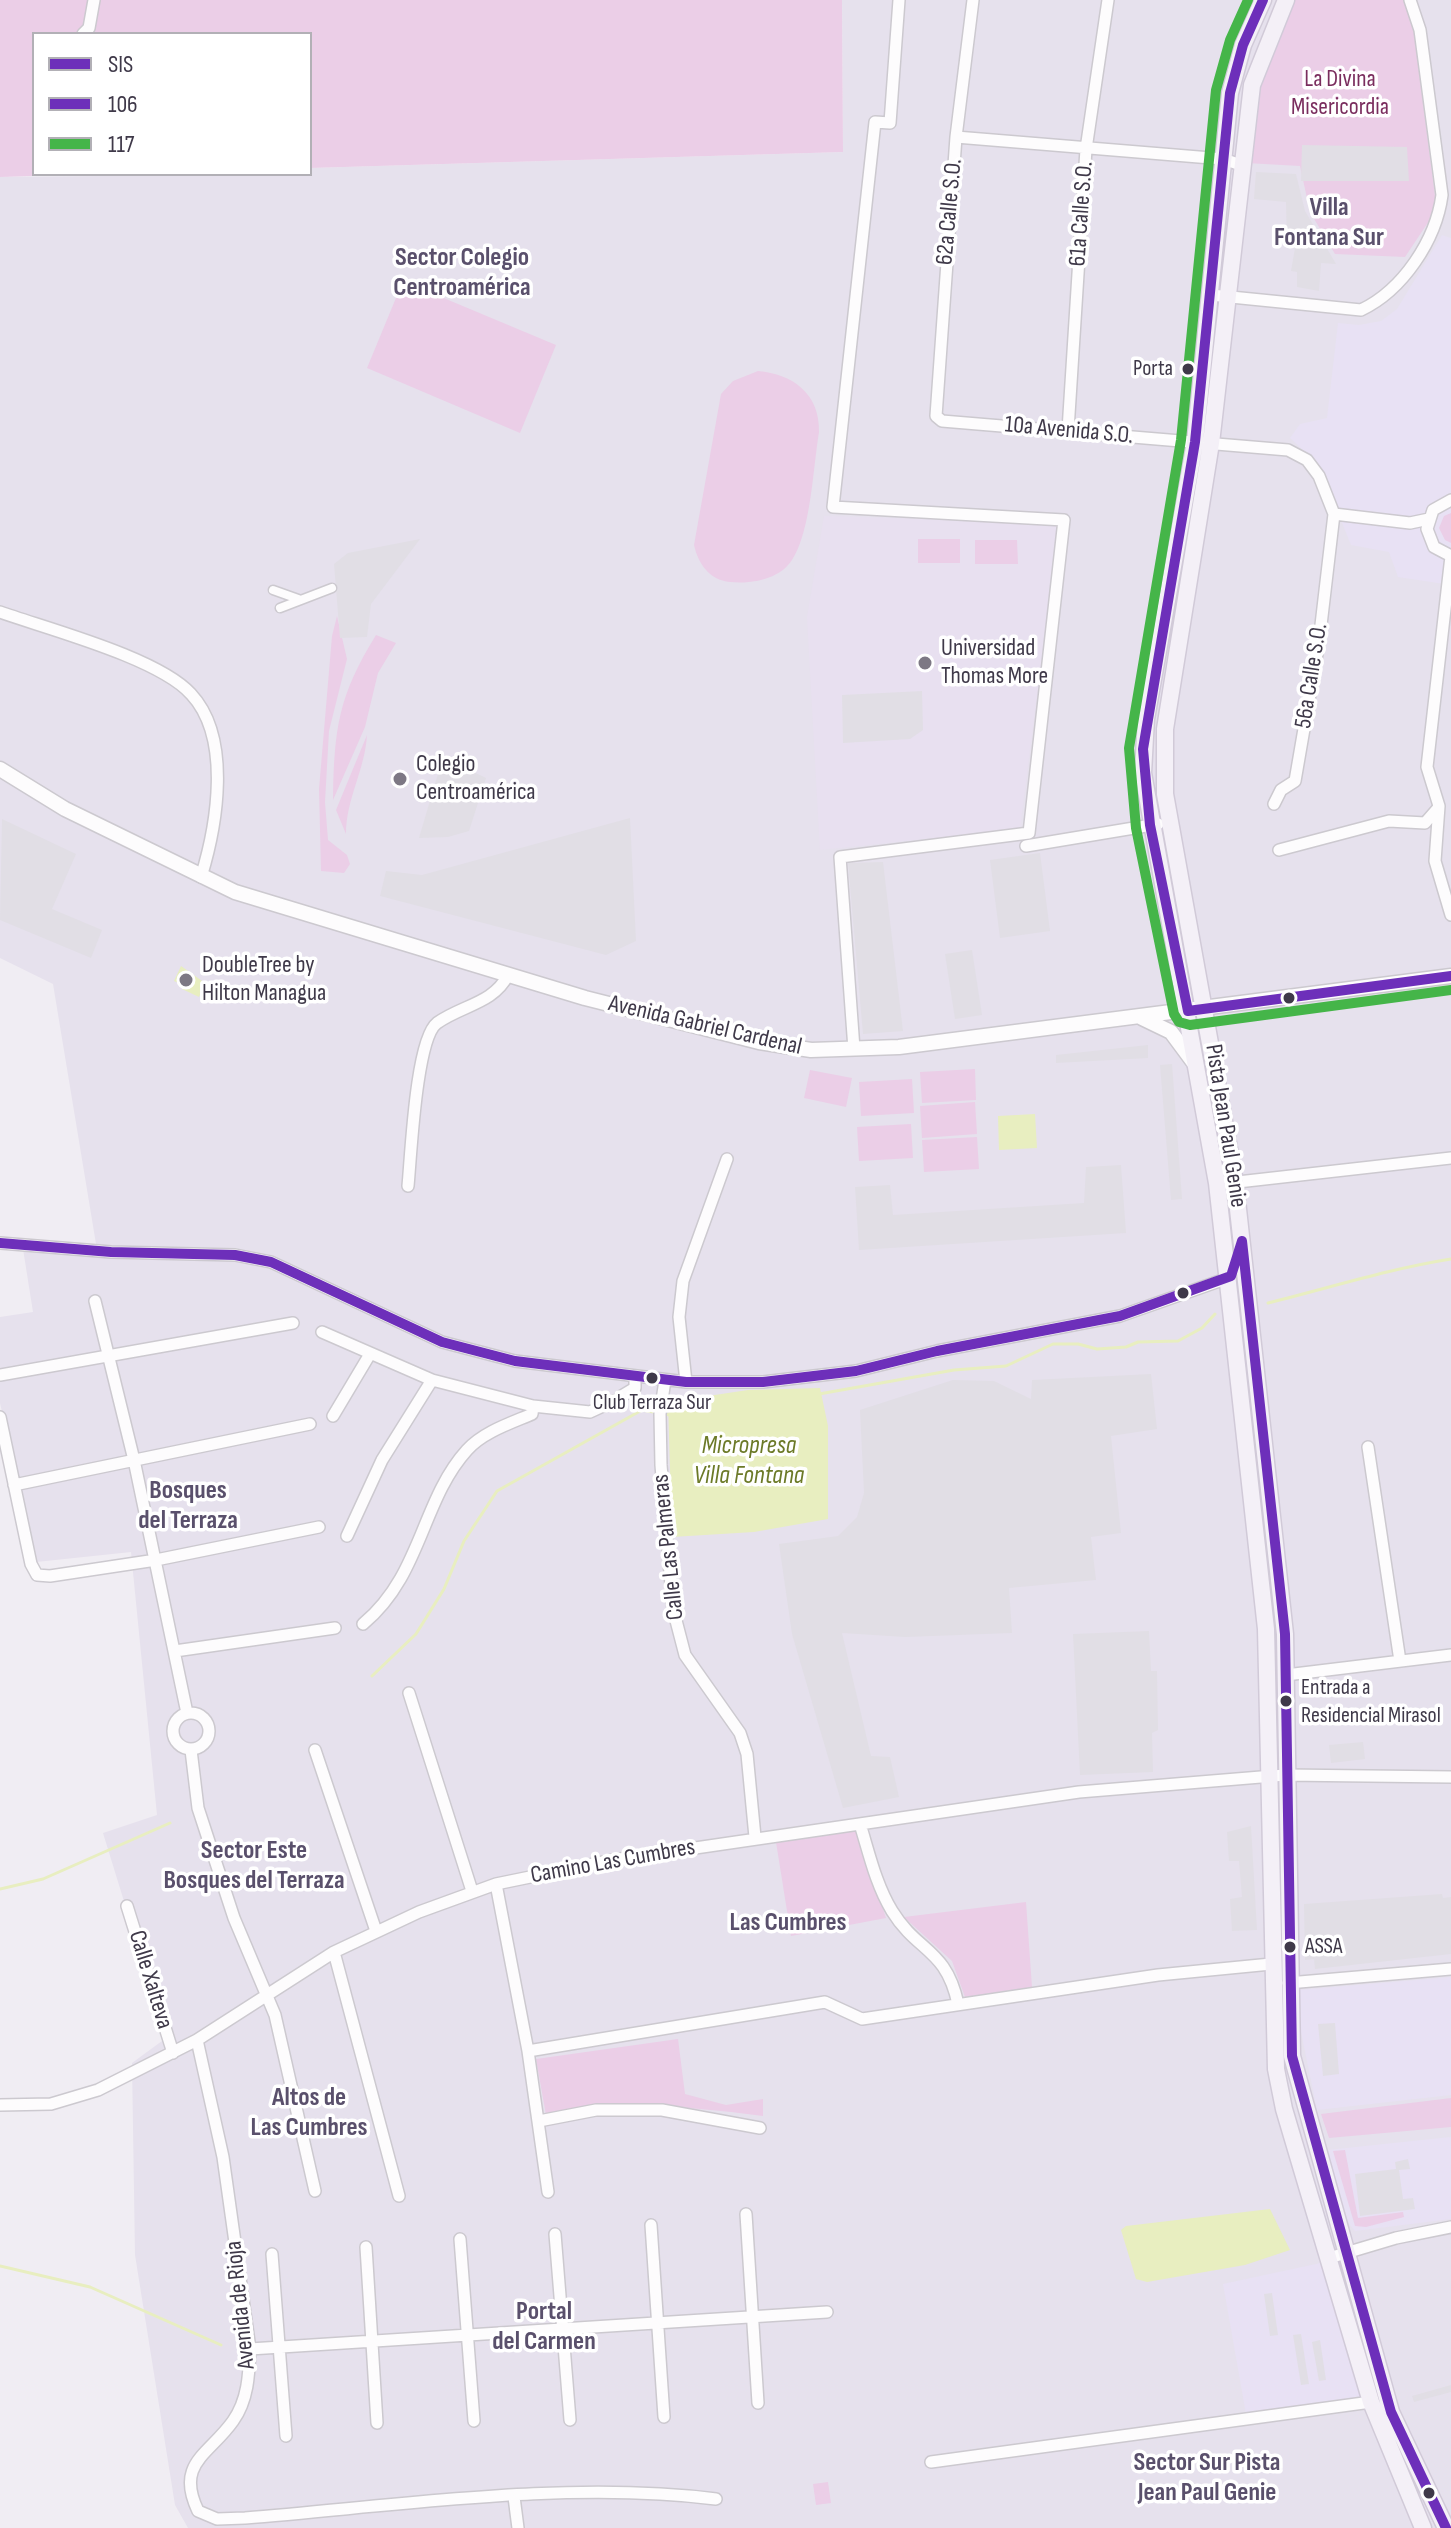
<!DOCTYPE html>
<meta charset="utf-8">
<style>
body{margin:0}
#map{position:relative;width:1451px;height:2528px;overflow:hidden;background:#f0edf3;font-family:"Sofia Sans Condensed",sans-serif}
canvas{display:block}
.legend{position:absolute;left:32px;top:32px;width:280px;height:144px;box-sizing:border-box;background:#fff;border:2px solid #b2b0b6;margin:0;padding:10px 14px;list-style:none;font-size:24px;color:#3f3949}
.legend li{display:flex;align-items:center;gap:16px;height:40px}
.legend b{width:40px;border:2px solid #b2b0b6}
</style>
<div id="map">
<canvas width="1451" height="2528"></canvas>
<ul class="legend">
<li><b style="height:10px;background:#6d2fba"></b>SIS</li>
<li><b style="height:10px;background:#6d2fba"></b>106</li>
<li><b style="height:10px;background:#45b549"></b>117</li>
</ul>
</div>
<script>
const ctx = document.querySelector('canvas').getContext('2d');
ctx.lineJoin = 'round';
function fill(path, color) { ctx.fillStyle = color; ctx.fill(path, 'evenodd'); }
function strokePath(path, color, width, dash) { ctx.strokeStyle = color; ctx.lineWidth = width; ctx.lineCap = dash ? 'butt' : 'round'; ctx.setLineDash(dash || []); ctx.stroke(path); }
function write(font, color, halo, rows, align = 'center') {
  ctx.font = font + ' "Sofia Sans Condensed",sans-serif'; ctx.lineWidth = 7; ctx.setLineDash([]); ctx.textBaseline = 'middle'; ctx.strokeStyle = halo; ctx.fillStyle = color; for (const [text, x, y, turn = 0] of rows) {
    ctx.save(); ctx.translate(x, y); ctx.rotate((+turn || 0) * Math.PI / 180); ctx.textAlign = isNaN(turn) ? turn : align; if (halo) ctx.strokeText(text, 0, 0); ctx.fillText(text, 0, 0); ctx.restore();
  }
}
fill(new Path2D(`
 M842 0H1451V2528H188L175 2505 135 2255 132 2063 166 2038 103 1833 157 1815 131 1552 36 1562 0 1403V1317L33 1312 23 1249 97 1250 53 984 0 958V177L310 174V168L843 152Z`), '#e6e1ed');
fill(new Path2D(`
 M1442 235 1451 238V585L1398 577 1389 552 1351 545 1318 464 1290 438 1300 424 1327 418 1338 323 1359 325 1381 321 1397 309Z
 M1451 1977V2095L1317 2110 1301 2032 1300 1990Z
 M1451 2137V2219L1355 2231 1349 2224 1327 2150Z
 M1330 2261 1370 2400 1246 2414 1223 2284Z`), '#e8e1f4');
fill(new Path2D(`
 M824 516 1059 523 1020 829 820 850 807 617Z`), '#e8e0f0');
fill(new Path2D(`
 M0 0H842L843 152 310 168V34H34V174H98L0 177Z
 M1289 0H1404L1414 33 1435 196V212L1405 257 1335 254 1310 212 1300 166 1246 163 1255 86Z
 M403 281 556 345 520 433 367 368Z
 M758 371C793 374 820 394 819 432 813 468 811 531 792 560 779 580 751 584 730 582 709 580 698 563 694 545L721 394 733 381Z
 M1451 513V543L1445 540 1439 528 1444 516Z
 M918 539H960V563H918Z
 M975 540H1017L1018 564H975Z
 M337 616 347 659 329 731 325 802 328 840 347 855 350 864 344 873 321 871 319 789 332 636Z
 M376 635 396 643 378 673 365 727 333 800C334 730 338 696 376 635Z
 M367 735C365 770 346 799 346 834L336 810Z
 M975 1069 976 1100 922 1103 920 1072Z
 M810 1070 852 1078 846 1107 804 1098Z
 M912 1079 914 1113 861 1116 859 1082Z
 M975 1102 977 1134 922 1138 920 1106Z
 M911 1124 913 1158 859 1161 857 1127Z
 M977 1137 979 1169 924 1172 922 1140Z
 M858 1831 886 1918 791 1936 776 1842Z
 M1026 1902 1032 1987 965 1997 952 1961 904 1917Z
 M678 2039 685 2094 726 2105 763 2099V2116C687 2106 621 2100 546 2115L536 2059Z
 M1451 2098V2127L1329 2138 1321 2114Z
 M1345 2150 1358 2218 1403 2212 1404 2217 1366 2227 1355 2226 1333 2151Z
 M828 2482 831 2503 816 2505 813 2484Z`), '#ebcee7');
fill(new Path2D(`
 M1302 145 1407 147 1409 181H1301Z
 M1256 172 1296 174 1305 211 1336 264 1321 263 1319 291 1297 287V272L1291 271 1295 248 1287 247 1286 202 1254 199Z
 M420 539 371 604 367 637 340 638 334 564 348 553Z
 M922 691 923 730 910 739 843 743 842 695Z
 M443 757 486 778 469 831 448 837 419 838Z
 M630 818 636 941 606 955 380 896 386 871 422 875Z
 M2 819 76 854 52 909 102 930 91 958 0 920Z
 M1040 853 1050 931 1000 938 990 860Z
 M883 862 903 1031 863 1034 848 863Z
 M972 950 982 1015 955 1019 945 954Z
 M1148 1045V1058L1056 1063V1055Z
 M1172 1064 1182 1199 1171 1200 1160 1065Z
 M1121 1165 1126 1233 859 1250 855 1187 890 1185 893 1215 1084 1203 1086 1167Z
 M1151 1374 1157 1429 1111 1436 1121 1533 1091 1537 1096 1580 1009 1588 1012 1633 905 1637 842 1633 871 1756 890 1757 899 1797 843 1808 792 1634 779 1544 838 1536 857 1517 864 1493 860 1410 953 1380 994 1381 1031 1399 1032 1380Z
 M1149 1631 1151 1671H1157L1158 1730 1152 1733 1153 1772 1080 1775 1073 1634Z
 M1363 1742 1365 1759 1331 1763 1329 1745Z
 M1251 1826 1257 1930 1232 1931 1230 1899 1242 1897 1239 1861H1229L1227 1832Z
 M1442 1894 1443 1898 1451 1897V1954L1315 1969 1314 1959 1305 1960 1304 1904Z
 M1335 2023 1339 2074 1323 2076 1318 2024Z
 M1408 2159 1410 2169 1399 2170 1403 2199 1413 2198 1415 2209 1360 2216 1355 2174 1396 2169 1395 2162Z
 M1272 2293 1278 2335 1270 2336 1264 2294Z
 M1301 2334 1309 2384 1301 2385 1293 2335Z
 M1320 2340 1326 2380 1319 2381 1312 2342Z
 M1451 2385V2392L1414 2402 1412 2396Z`), '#e1dee5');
fill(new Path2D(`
 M181 966 205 983 199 997 182 989 183 985 174 981Z
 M1035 1114 1037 1148 999 1150 998 1116Z
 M820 1388 828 1426V1519L754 1532 672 1537 668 1402 748 1390Z
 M1270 2209 1290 2250 1245 2265 1147 2282 1136 2279 1121 2230 1126 2226Z`), '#e8eec0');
strokePath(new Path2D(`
 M1268 1303C1329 1288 1388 1269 1451 1259
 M819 1394 954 1370 1006 1366 1053 1344H1078L1097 1349 1126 1347 1138 1342 1178 1341 1202 1328 1215 1314
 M372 1676 416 1634 444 1589 464 1541 497 1491 642 1410 670 1415
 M0 1889 43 1879 170 1823
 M0 2266 90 2287 221 2345`), '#e8eec0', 3);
const pedestrian = new Path2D(`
 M273 590 301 600
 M280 608 332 588`);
const minor = new Path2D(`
 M973 0 956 137 936 416 942 421 1288 450 1307 460 1319 476 1334 514 1319 642 1295 781 1281 790 1274 804
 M83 34 89 28 94 0
 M956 137 1223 159 1241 165
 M1211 295 1361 310C1403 290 1436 240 1442 195L1420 30 1410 0
 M1068 430 1086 149 1108 0
 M1451 500 1433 510 1427 529 1434 547 1451 556
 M1334 514 1410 523 1429 519
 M1451 556 1427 767 1439 806 1435 861 1451 915
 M0 612C48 629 159 658 191 694 232 738 217 825 201 877
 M1026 846 1158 824
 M1279 850 1389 821 1425 823 1439 807
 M854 1049 840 857 1029 833 1064 520 833 507 875 122 890 123 899 0
 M1229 1183 1451 1158
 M408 1186C411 1155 416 1039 437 1023 462 1005 493 1004 508 975
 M0 1243 111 1252 235 1255 271 1262 442 1342 515 1361 686 1382H763L856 1371 937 1351 1120 1316 1228 1278
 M95 1301 134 1460 187 1713
 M322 1332 432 1380 533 1406
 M0 1375 293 1323
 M665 1380 660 1414 661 1465 673 1609 685 1655 740 1733 747 1754 755 1837
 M686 1382 679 1317 683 1281 727 1159
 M620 1397 635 1388V1378
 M333 1416 370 1354
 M0 1417 31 1564 37 1575 50 1576 156 1560 319 1527
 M1368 1447 1400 1661
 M14 1485 310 1424
 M347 1536 382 1460 432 1380
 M363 1624C422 1575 421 1501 467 1450 483 1432 511 1423 532 1414L533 1406 590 1412 614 1401
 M175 1651 335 1628
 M1286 1675 1451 1655
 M409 1693 472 1891
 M173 1731a18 18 0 1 1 36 0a18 18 0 1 1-36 0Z
 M191 1750 198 1808 234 1918 275 2015 315 2191
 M315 1750 376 1931
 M860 1824C869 1853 876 1885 892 1911 918 1953 946 1948 958 2004
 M496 1884 528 2051 548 2192
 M127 1906 173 2053
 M334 1952 399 2196
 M1288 1983 1451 1969
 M197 2040 223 2157 250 2349C249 2375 248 2400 233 2421 209 2455 175 2463 198 2511L217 2519 245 2518C396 2506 566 2480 716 2499
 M528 2051 825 2002 862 2019 1158 1975 1271 1964
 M0 2105 51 2104 98 2090 197 2040 334 1952 419 1912 496 1884 613 1860 1079 1792 1285 1775 1451 1777
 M539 2121 596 2110H662L760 2128
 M746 2214 758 2403
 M651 2225 664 2417
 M555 2234 570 2420
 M460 2239 474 2421
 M366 2247 377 2423
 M272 2254 286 2436
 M1329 2258 1396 2238 1451 2227
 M250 2349 827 2312
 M931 2462 1371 2402
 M514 2497 518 2528`);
const tertiary = new Path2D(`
 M0 769 65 809 235 892 585 998 759 1042 811 1050 899 1047 1451 976
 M1142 1018 1171 1032 1194 1063`);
const secondary = new Path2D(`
 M1263 0 1243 45 1230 93 1195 442 1146 719 1143 773 1217 1183 1266 1629 1276 2069 1284 2109 1371 2402 1423 2528
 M1286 0 1252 85 1211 443 1165 729V794L1235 1182 1285 1634 1292 2056 1391 2412 1446 2528`);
strokePath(pedestrian, '#ccc9cf', 11);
strokePath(minor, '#ccc9cf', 14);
strokePath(tertiary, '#ccc9cf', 17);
strokePath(secondary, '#d1cad8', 19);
strokePath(pedestrian, '#fdfcfd', 8);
strokePath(minor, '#fdfcfd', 11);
strokePath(tertiary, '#fdfcfd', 14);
strokePath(secondary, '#f4f0f7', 16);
strokePath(new Path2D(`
 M1242 1241 1285 1634 1292 2056 1391 2412 1446 2528
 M0 1243 111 1252 235 1255 271 1262 442 1342 515 1361 686 1382H763L856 1371 937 1351 1120 1316 1231 1276 1242 1241`), '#6d2fba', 10);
strokePath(new Path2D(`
 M1263 0 1243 45 1230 93 1195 442 1143 749 1150 825 1188 1011 1451 976`), '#6d2fba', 10);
strokePath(new Path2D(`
 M1248 0 1230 40 1216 90 1181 440 1129 748 1136 828 1174 1014 1179 1022 1190 1025 1451 990`), '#45b549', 10);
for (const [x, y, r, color] of [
 [1188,369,7,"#3f3949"],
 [925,663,8,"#7d7884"],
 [400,779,8,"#7d7884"],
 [186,980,8,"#7d7884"],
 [1289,998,7,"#3f3949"],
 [1183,1293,7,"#3f3949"],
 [652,1378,7,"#3f3949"],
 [1286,1701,7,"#3f3949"],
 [1290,1947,7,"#3f3949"],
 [1429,2493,7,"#3f3949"]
]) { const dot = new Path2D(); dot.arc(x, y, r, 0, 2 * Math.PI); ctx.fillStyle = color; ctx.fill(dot); strokePath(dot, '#fff', 3); }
write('22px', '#3f3949', '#fff', [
 ["Porta",1173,369,"right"],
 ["Club Terraza Sur",652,1403,"center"],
 ["Entrada a",1301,1688],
 ["Residencial Mirasol",1301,1716],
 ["ASSA",1305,1947]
], 'left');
write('24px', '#7a2d5e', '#fff', [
 ["La Divina",1340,80],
 ["Misericordia",1340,108]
]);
write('24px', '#3f3949', '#fff', [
 ["62a Calle S.O.",950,212,-85],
 ["61a Calle S.O.",1082,214,-86],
 ["10a Avenida S.O.",1069,431,5],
 ["56a Calle S.O.",1312,676,-81],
 ["Avenida Gabriel Cardenal",705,1026,13],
 ["Pista Jean Paul Genie",1225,1126,81],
 ["Calle Las Palmeras",669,1547,-96],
 ["Camino Las Cumbres",613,1862,-10],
 ["Calle Xalteva",150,1980,73],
 ["Avenida de Rioja",241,2305,-96]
]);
write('24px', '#3f3949', '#fff', [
 ["Universidad",941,649],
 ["Thomas More",941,677],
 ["Colegio",416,765],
 ["Centroamérica",416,793],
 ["DoubleTree by",202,966],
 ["Hilton Managua",202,994]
], 'left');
write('bold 26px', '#5a506c', '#fff', [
 ["Villa",1329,208],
 ["Fontana Sur",1329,238],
 ["Sector Colegio",462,258],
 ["Centroamérica",462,288],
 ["Bosques",188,1491],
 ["del Terraza",188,1521],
 ["Sector Este",254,1851],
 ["Bosques del Terraza",254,1881],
 ["Las Cumbres",788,1923],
 ["Altos de",309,2098],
 ["Las Cumbres",309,2128],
 ["Portal",544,2312],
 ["del Carmen",544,2342],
 ["Sector Sur Pista",1207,2463],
 ["Jean Paul Genie",1207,2493]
]);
write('italic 26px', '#6c7a28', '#fff', [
 ["Micropresa",749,1446],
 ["Villa Fontana",749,1476]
]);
</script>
